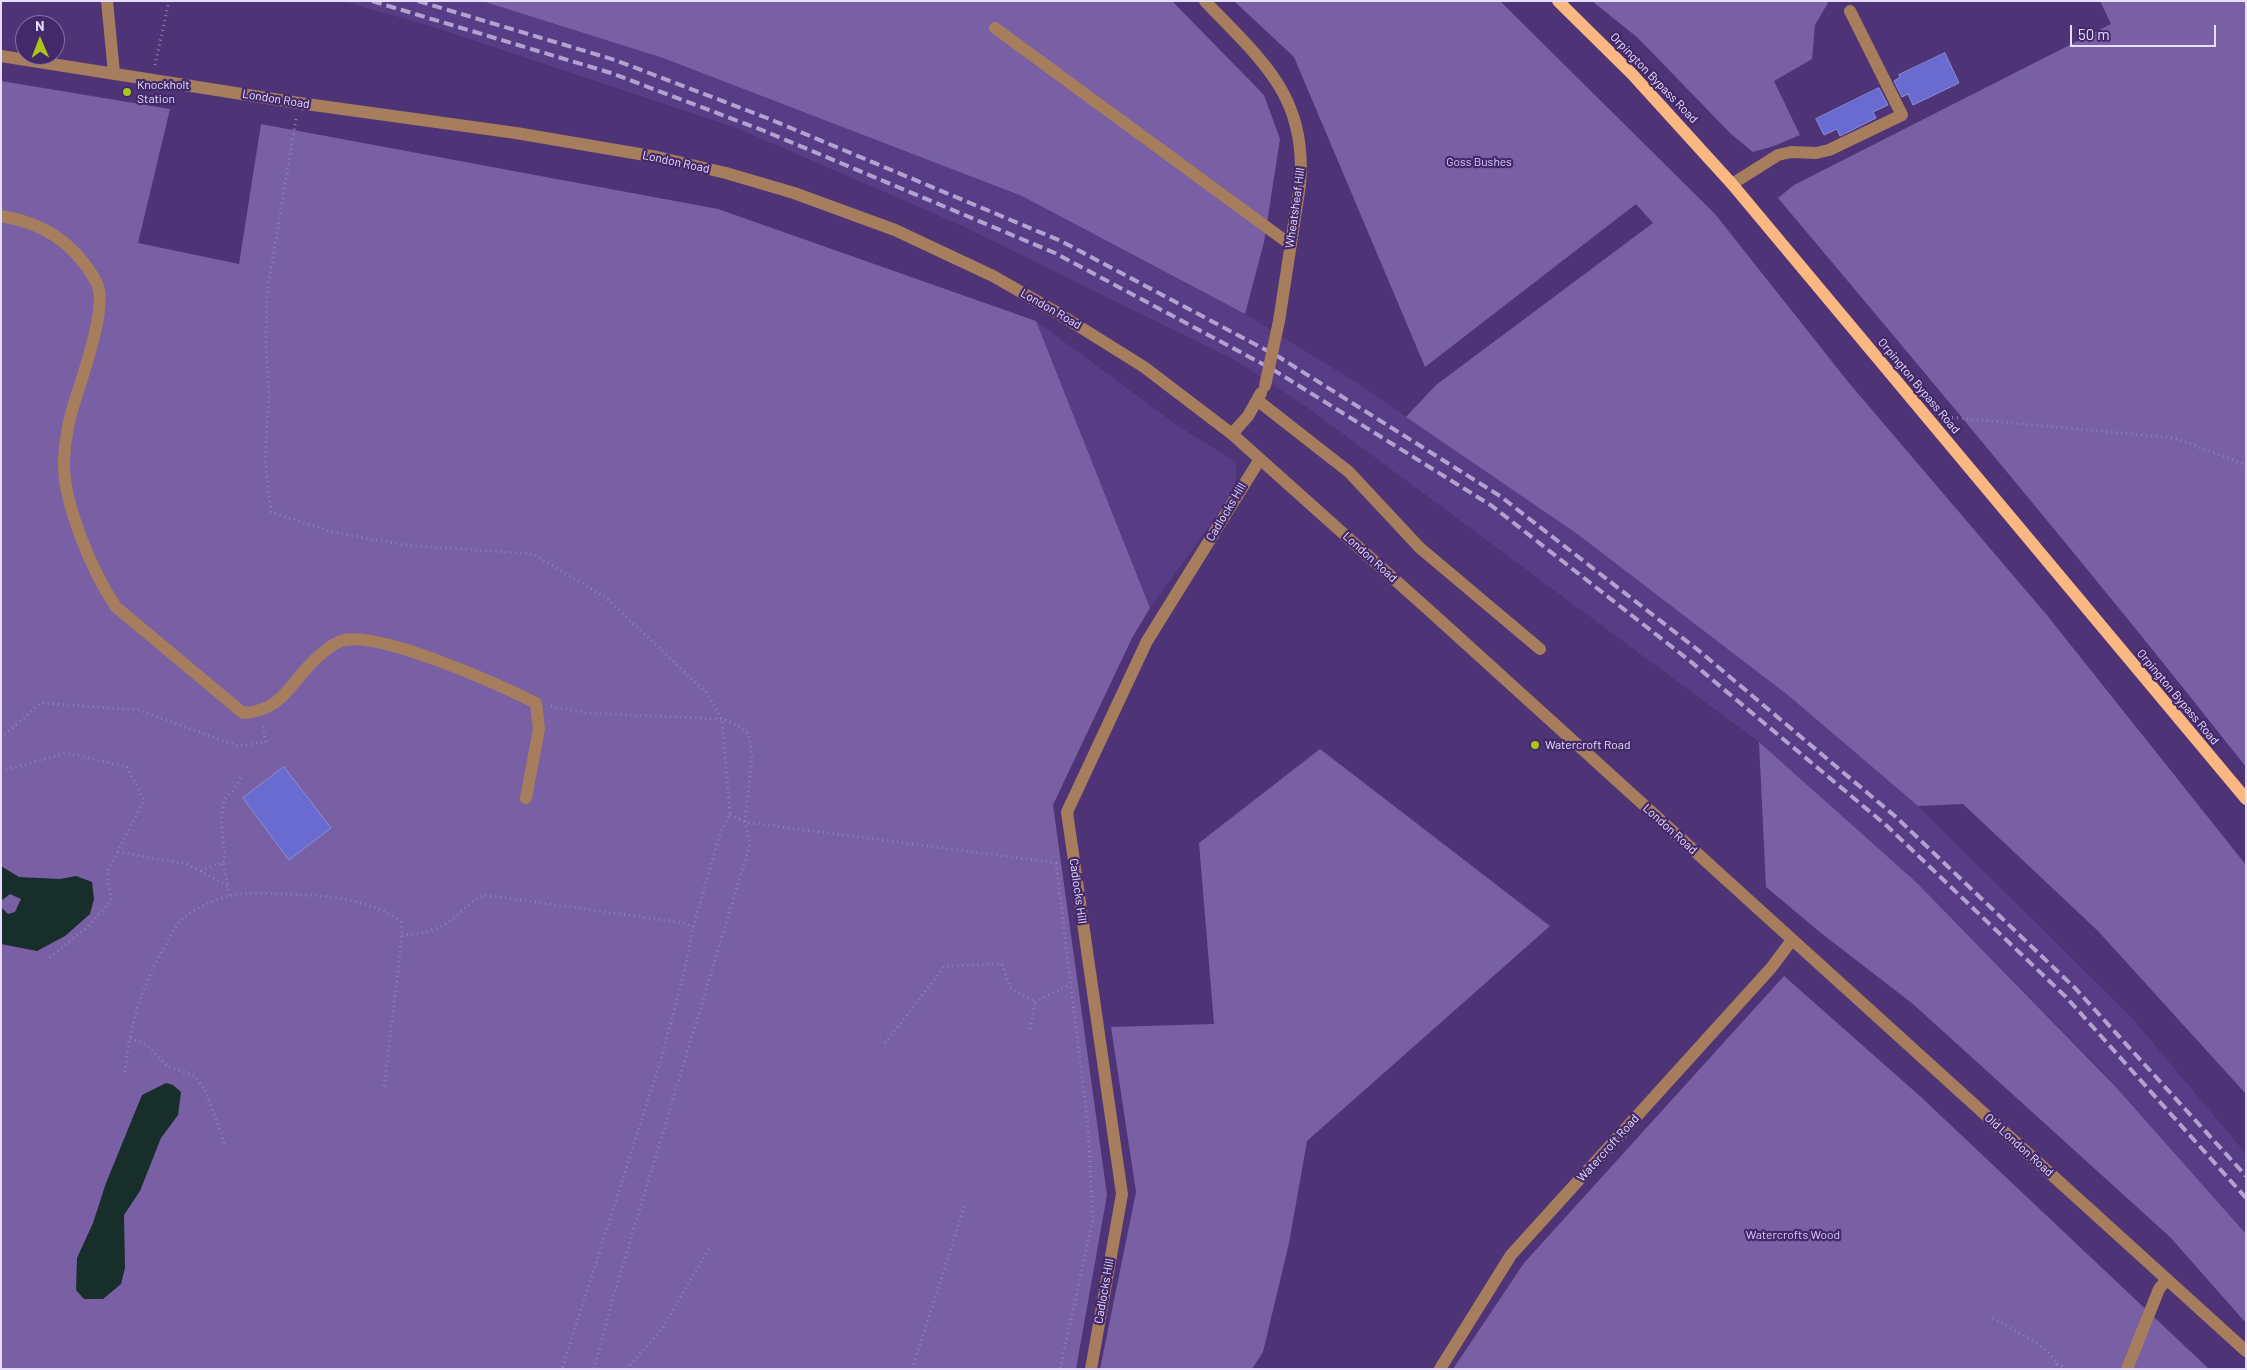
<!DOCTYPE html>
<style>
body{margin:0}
#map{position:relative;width:2247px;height:1370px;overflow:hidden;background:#4e3476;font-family:Barlow,sans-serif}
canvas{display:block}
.frame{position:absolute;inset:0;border:2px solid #e7defd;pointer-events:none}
.north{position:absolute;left:15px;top:15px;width:50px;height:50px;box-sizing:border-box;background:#44296a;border:1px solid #8571a5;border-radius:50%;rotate:359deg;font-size:14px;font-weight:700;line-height:20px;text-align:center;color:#e7defd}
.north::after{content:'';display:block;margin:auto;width:18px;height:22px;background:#abc616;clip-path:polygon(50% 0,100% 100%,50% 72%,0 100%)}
.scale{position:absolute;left:2070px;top:25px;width:146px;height:22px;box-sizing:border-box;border:2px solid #e7defd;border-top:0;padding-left:6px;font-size:15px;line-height:18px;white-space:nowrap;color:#e7defd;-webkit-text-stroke:4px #44296a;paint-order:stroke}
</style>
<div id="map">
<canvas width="2247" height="1370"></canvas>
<div class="frame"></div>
<div class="north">N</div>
<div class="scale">50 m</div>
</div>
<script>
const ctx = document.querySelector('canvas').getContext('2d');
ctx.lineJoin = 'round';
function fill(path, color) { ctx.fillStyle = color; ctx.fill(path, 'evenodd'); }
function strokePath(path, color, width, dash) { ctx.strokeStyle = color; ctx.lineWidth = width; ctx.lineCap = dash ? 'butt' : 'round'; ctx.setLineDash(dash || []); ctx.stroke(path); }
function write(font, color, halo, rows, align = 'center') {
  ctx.font = font + ' Barlow,sans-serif'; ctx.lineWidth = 4.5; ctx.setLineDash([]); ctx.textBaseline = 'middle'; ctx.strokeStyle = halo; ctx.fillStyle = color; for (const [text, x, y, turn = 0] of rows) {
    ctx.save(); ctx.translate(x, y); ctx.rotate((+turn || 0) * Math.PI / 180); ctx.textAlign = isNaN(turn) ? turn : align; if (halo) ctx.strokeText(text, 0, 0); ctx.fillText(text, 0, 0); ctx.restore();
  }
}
fill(new Path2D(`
 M342 1H482L663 58 1022 196 1245 314 1357 383 1576 533 1789 696 1918 806 2132 1018 2246 1154V1234L2102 1071 1916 882 1759 742 1311 410 1237 361 958 224 737 128 434 27Z
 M1036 321 1178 426 1236 462V489L1150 608Z`), '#593c86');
fill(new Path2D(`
 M482 1H1172L1264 95 1280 139 1264 242 1245 314 1022 196 663 58Z
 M1234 1H1500L1715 214 1849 383 2046 614 2246 865V1094L2098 931 1963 804 1918 806 1789 696 1576 533 1406 417 1436 385 1653 223 1636 204 1425 367 1294 57Z
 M1592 1H1829L1815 25 1812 59 1774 81 1800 135 1774 146 1753 152 1730 133 1638 38Z
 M2100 1H2246V767C2094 574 1936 386 1778 198L1794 185 2111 24Z
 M1 81 170 109 138 243 239 264 261 124 718 209 1036 321 1150 608 1132 638 1053 805 1107 1195 1076 1369H1Z
 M1759 742 1916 882 2115 1086 2246 1234V1323L2170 1237 1913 1004 1821 933 1766 887Z
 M1320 749 1550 926 1307 1141 1289 1243 1263 1352 1252 1369H1100L1136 1192 1111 1027 1214 1024 1199 843Z
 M1784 976 1921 1097 2209 1369H1453L1524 1263Z`), '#7960a5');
fill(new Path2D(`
 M1 866 19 877 60 879 76 876 92 882 94 899 90 914 65 936 37 951 1 944V907L8 914 15 912 21 899 10 894 1 901Z
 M166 1083 173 1085 181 1092 178 1115 161 1138 140 1191 124 1215 125 1268 121 1284 103 1299H84L76 1290 77 1258 93 1223 106 1183 142 1095Z`), '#182e2a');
const building = new Path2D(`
 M1945 53 1959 83 1913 105 1908 94 1902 97 1894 81 1900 77 1899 75Z
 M1879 88 1888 105 1873 112 1876 118 1840 136 1837 129 1824 135 1816 119Z
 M284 767 331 828 289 860 243 798Z`);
fill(building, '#696bd0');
strokePath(building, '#898fda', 1);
strokePath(new Path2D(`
 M155 65 169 1
 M296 119 267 293 266 346 269 395 265 458 271 512 332 532 405 545 533 554 605 597 707 693 722 719 730 815 721 831 693 927 685 969 662 1056 562 1369
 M1947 417 2175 438 2246 465
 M551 706 587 713 722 719 737 725 749 735 752 757 745 822 750 844 616 1288 594 1369
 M1 738 41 703 138 710 238 746 266 742 263 725
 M1 771 66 753 127 767 144 800 107 872 111 901 85 929 49 958
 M730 815 745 822 1057 863
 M118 852 187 864 228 886 229 896
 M1056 863 1088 1126 1093 1219 1060 1369
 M223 864 228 885
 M201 871 213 865 223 864 225 855 221 824 224 800 235 788 241 777
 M402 935C420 935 439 930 454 918 464 910 472 899 485 895L684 923 693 927
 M1035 1002 1071 984
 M130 1039 146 1044 168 1067 195 1076 205 1090 225 1144
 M885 1043 945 966 1002 964 1010 988 1035 1002 1030 1031
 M125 1072C129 1027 143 981 167 943 170 936 174 929 178 923 190 910 212 901 228 896 246 891 280 894 300 895 330 895 378 902 401 922L402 935 384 1088
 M1993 1318C2009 1328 2049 1346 2057 1364L2054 1369
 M2057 1364 2067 1369
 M627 1369 662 1329 710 1247
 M912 1369 965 1205`), '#9280b2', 3, [1, 4]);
strokePath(new Path2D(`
 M107 1 114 73
 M1205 1C1261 60 1308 96 1300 185L1279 321
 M995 28 1291 245
 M1 56 299 103 516 133 657 157 726 173 794 193 895 230 993 276 1056 312 1144 367 1232 434 1431 612 2246 1351
 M1732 184 1778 155 1791 152 1816 153 1829 150 1902 115 1850 11
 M1 216C31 221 57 232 77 255 85 264 93 274 98 286 107 312 79 385 71 414 67 429 65 444 64 459 62 502 92 571 116 607L243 713C285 711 292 678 319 656 325 650 337 641 345 640 384 633 498 684 536 703L539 729 526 798
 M1257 400 1349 472 1420 548 1540 649
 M1232 434 1248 416 1261 393
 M1091 1369 1122 1194 1067 812 1147 641 1260 459
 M1440 1369 1511 1255 1771 968 1792 940
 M2127 1369 2159 1289 2167 1279`), '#a67d5d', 12);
strokePath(new Path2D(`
 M1558 1 1632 74 1732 184 2246 799`), '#f9b781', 12);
strokePath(new Path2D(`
 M372 1 611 73 762 130 1055 253 1272 369 1492 506 1690 661 1887 826 2066 997 2246 1198
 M418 1 615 60 767 118 1061 241 1279 357 1500 496 1698 650 1896 817 2075 988 2246 1176`), '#b2a3ce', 4, [10, 5]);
strokePath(new Path2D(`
 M1265 386 1279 321`), '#a67d5d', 12);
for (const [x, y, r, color] of [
 [127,92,5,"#abc616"],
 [1535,745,5,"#abc616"]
]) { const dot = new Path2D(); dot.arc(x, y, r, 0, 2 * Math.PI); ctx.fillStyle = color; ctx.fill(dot); strokePath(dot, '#44296a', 2); }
write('12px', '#e7defd', '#44296a', [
 ["Orpington Bypass Road",1654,78,46],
 ["London Road",276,99,9],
 ["London Road",676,162,12],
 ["Wheatsheaf Hill",1295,208,-82],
 ["London Road",1051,309,30],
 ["Orpington Bypass Road",1919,386,50],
 ["Cadlocks Hill",1226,512,-59],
 ["London Road",1370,557,42],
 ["Orpington Bypass Road",2178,697,50],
 ["London Road",1670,829,42],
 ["Cadlocks Hill",1078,891,82],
 ["Old London Road",2019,1145,42],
 ["Watercroft Road",1608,1148,-48],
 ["Cadlocks Hill",1104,1291,-80]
]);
write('12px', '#e7defd', '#44296a', [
 ["Knockholt",137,85],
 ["Station",137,99],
 ["Watercroft Road",1545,745]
], 'left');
write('12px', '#dac9fd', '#44296a', [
 ["Goss Bushes",1479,162],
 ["Watercrofts Wood",1793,1235]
]);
</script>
